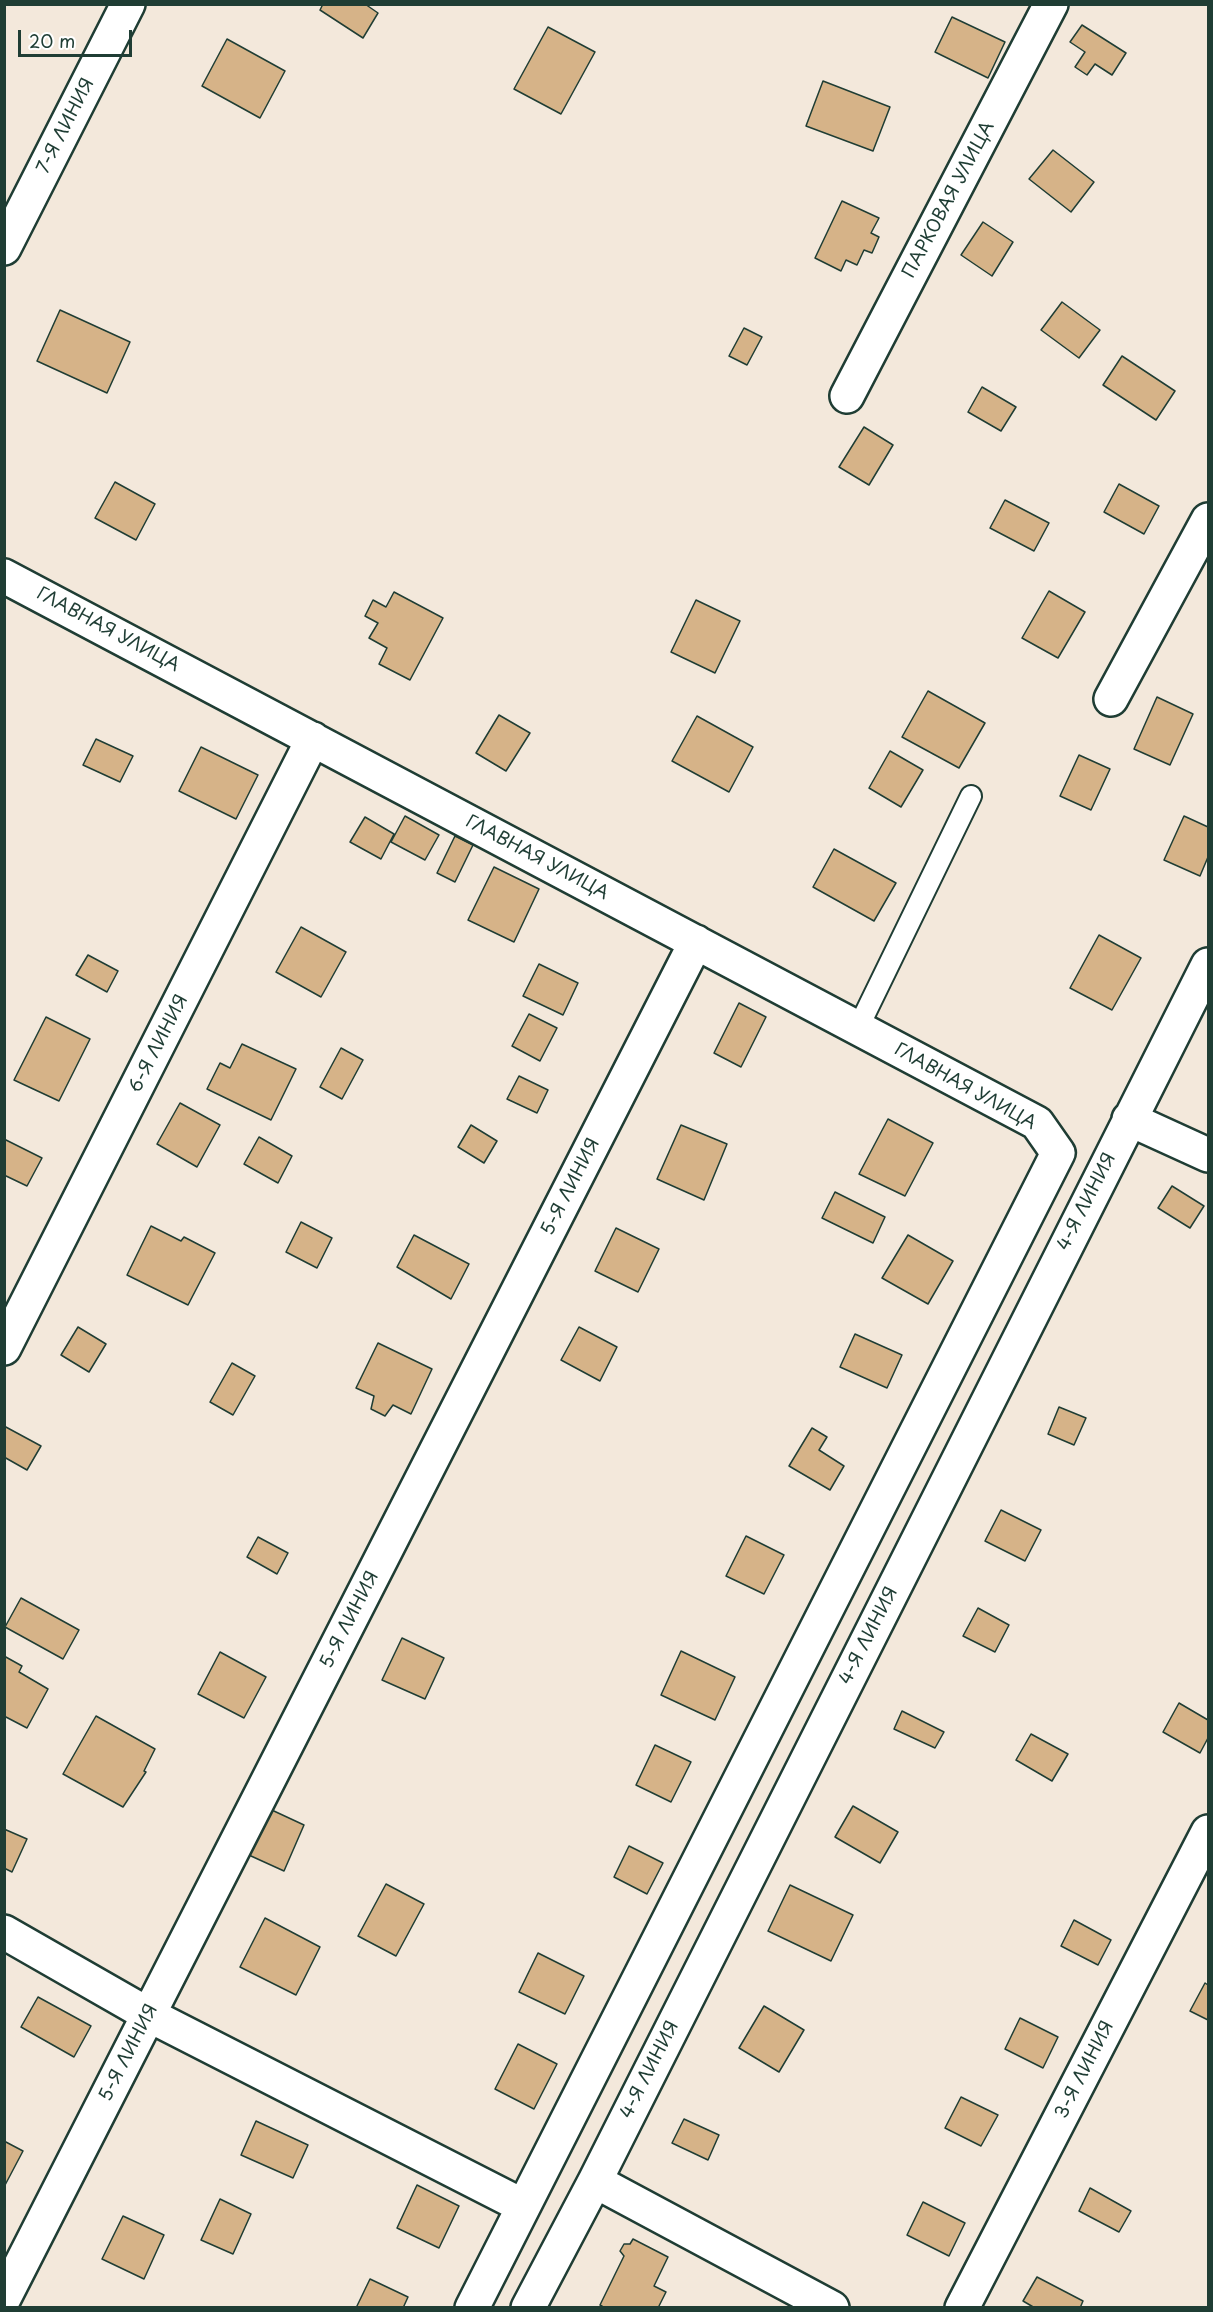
<!DOCTYPE html>
<meta charset="utf-8">
<style>
body{margin:0}
#map{position:relative;width:1213px;height:2312px;overflow:hidden;background:#f3e8db;font-family:"Playpen Sans",sans-serif}
canvas{display:block}
.frame{position:absolute;inset:0;border:6px solid #1f3d34;pointer-events:none}
.scale{position:absolute;left:18px;top:30px;width:114px;height:27px;box-sizing:border-box;border:3px solid #1f3d34;border-top:0;padding-left:8px;font-size:18px;line-height:21px;white-space:nowrap;color:#1f3d34;-webkit-text-stroke:4px #fff;paint-order:stroke}
</style>
<div id="map">
<canvas width="1213" height="2312"></canvas>
<div class="frame"></div>
<div class="scale">20 m</div>
</div>
<script>
const ctx = document.querySelector('canvas').getContext('2d');
ctx.lineJoin = 'round';
function fill(path, color) { ctx.fillStyle = color; ctx.fill(path, 'evenodd'); }
function strokePath(path, color, width, dash) { ctx.strokeStyle = color; ctx.lineWidth = width; ctx.lineCap = dash ? 'butt' : 'round'; ctx.setLineDash(dash || []); ctx.stroke(path); }
function write(font, color, halo, rows, align = 'center') {
  ctx.font = font + ' "Playpen Sans",sans-serif'; ctx.lineWidth = 4.5; ctx.setLineDash([]); ctx.textBaseline = 'middle'; ctx.strokeStyle = halo; ctx.fillStyle = color; for (const [text, x, y, turn = 0] of rows) {
    ctx.save(); ctx.translate(x, y); ctx.rotate((+turn || 0) * Math.PI / 180); ctx.textAlign = isNaN(turn) ? turn : align; if (halo) ctx.strokeText(text, 0, 0); ctx.fillText(text, 0, 0); ctx.restore();
  }
}
const building = new Path2D(`
 M323 4H365L378 13 363 38 320 10Z
 M952 17 1005 42 988 78 935 52Z
 M1082 25 1126 53 1112 75 1095 64 1087 75 1075 67 1085 52 1070 42Z
 M548 27 595 52 561 114 514 89Z
 M227 39 285 71 260 118 202 86Z
 M823 81 890 107 873 151 806 126Z
 M1053 150 1094 182 1071 212 1029 179Z
 M842 201 879 218 871 233 879 237 872 253 864 250 857 265 846 260 841 271 815 258Z
 M983 222 1013 242 992 276 961 255Z
 M1062 302 1100 330 1079 358 1041 330Z
 M60 310 130 342 107 393 37 361Z
 M744 328 762 337 747 365 729 356Z
 M1122 356 1175 391 1156 420 1103 385Z
 M982 387 1016 407 1001 431 968 412Z
 M864 427 893 445 869 485 839 467Z
 M115 482 155 504 136 540 95 518Z
 M1119 484 1159 506 1144 534 1104 512Z
 M1005 500 1049 523 1034 551 990 528Z
 M1049 591 1085 612 1058 658 1022 638Z
 M394 592 443 618 410 680 379 664 387 648 369 638 378 623 365 616 373 600 386 607Z
 M696 600 740 621 715 673 671 652Z
 M928 691 985 723 959 768 902 737Z
 M1157 697 1193 714 1170 765 1134 749Z
 M499 715 530 733 506 771 476 753Z
 M697 716 753 747 729 792 672 761Z
 M96 739 133 756 120 782 83 765Z
 M201 747 258 775 236 819 179 791Z
 M890 751 923 770 901 807 869 788Z
 M1079 755 1110 769 1091 810 1060 796Z
 M405 816 439 835 425 860 391 842Z
 M1184 816 1208 827V857L1200 876 1164 860Z
 M365 817 394 834 381 859 350 842Z
 M455 836 473 845 455 882 437 873Z
 M834 849 896 883 874 921 813 887Z
 M494 867 539 889 514 942 468 920Z
 M301 927 346 952 321 997 276 972Z
 M1099 935 1141 958 1112 1010 1070 988Z
 M88 955 118 971 107 992 76 975Z
 M539 964 578 983 563 1015 523 996Z
 M739 1003 766 1017 741 1067 714 1053Z
 M529 1014 557 1028 540 1061 512 1046Z
 M46 1017 90 1039 59 1101 14 1080Z
 M242 1044 296 1069 271 1120 207 1089 220 1063 230 1068Z
 M341 1048 363 1060 342 1099 320 1087Z
 M519 1076 548 1090 537 1113 507 1099Z
 M180 1103 220 1125 197 1167 157 1144Z
 M888 1119 933 1143 905 1196 859 1174Z
 M471 1125 497 1141 484 1163 458 1147Z
 M681 1125 727 1144 704 1200 657 1179Z
 M259 1137 292 1156 278 1183 244 1164Z
 M4 1139 42 1158 27 1186 4 1175Z
 M1172 1186 1204 1206 1190 1228 1158 1208Z
 M835 1192 885 1217 873 1243 822 1218Z
 M301 1222 332 1238 317 1268 286 1252Z
 M151 1226 181 1241 184 1237 215 1253 188 1305 127 1275Z
 M616 1228 659 1249 638 1292 595 1271Z
 M414 1235 469 1264 451 1299 397 1267Z
 M908 1235 953 1261 928 1304 882 1278Z
 M78 1327 106 1344 89 1372 61 1355Z
 M579 1327 617 1347 600 1381 561 1360Z
 M855 1334 902 1355 887 1388 840 1367Z
 M378 1343 432 1369 411 1414 393 1405 385 1416 371 1409 374 1396 356 1388Z
 M232 1363 255 1376 233 1415 210 1402Z
 M1059 1407 1086 1418 1074 1445 1048 1434Z
 M4 1426 41 1446 27 1470 4 1457Z
 M812 1428 827 1437 819 1450 844 1466 830 1490 789 1466Z
 M1001 1510 1041 1530 1025 1561 985 1541Z
 M746 1536 784 1555 764 1594 726 1576Z
 M258 1537 288 1553 277 1574 247 1557Z
 M21 1598 79 1630 63 1659 5 1627Z
 M978 1608 1009 1625 995 1652 963 1636Z
 M402 1638 444 1658 425 1699 382 1680Z
 M681 1651 735 1677 715 1720 661 1695Z
 M220 1652 266 1677 244 1718 198 1694Z
 M4 1656 22 1666 19 1672 48 1689 27 1728 4 1716Z
 M1179 1703 1208 1720V1738L1200 1753 1163 1732Z
 M902 1711 944 1732 935 1748 894 1729Z
 M96 1716 155 1749 144 1771 146 1772 123 1807 63 1774Z
 M1031 1734 1068 1754 1052 1781 1016 1760Z
 M655 1745 691 1762 671 1802 636 1785Z
 M261 1805 304 1825 284 1871 240 1851Z
 M853 1806 898 1832 880 1863 835 1837Z
 M4 1829 27 1839 12 1872 4 1868Z
 M629 1846 663 1863 647 1894 614 1877Z
 M386 1884 424 1904 396 1956 358 1936Z
 M790 1885 853 1915 831 1961 768 1931Z
 M265 1918 320 1947 296 1995 240 1967Z
 M1074 1920 1111 1940 1098 1965 1061 1946Z
 M538 1953 584 1976 565 2014 519 1992Z
 M1205 1983 1208 1985V2020L1190 2011Z
 M38 1997 91 2026 74 2057 21 2027Z
 M764 2006 804 2030 779 2072 739 2048Z
 M1020 2018 1058 2037 1043 2068 1005 2049Z
 M518 2044 557 2064 534 2109 495 2089Z
 M961 2097 998 2115 981 2146 945 2128Z
 M684 2119 719 2135 708 2160 672 2143Z
 M256 2121 308 2145 293 2178 241 2155Z
 M4 2141 23 2151 4 2187Z
 M417 2185 459 2206 439 2248 397 2228Z
 M1090 2188 1131 2211 1119 2232 1079 2211Z
 M220 2199 251 2214 233 2254 201 2240Z
 M923 2202 965 2223 949 2256 907 2235Z
 M123 2216 164 2235 144 2279 102 2259Z
 M633 2239 668 2257 654 2286 666 2292 658 2308H605L600 2305 624 2256 620 2251 624 2244H630Z
 M1037 2277 1083 2301 1080 2308H1035L1023 2301Z
 M370 2279 408 2297 403 2308H356Z`);
fill(building, '#d6b388');
strokePath(building, '#1f3d34', 1.5);
const service = new Path2D(`
 M858 1028 971 796`);
const minor = new Path2D(`
 M4 248 128 4
 M847 396 1051 4
 M4 576 1037 1123 1058 1153 472 2308
 M1111 699 1208 520
 M1129 1119 1208 1155
 M4 1348 313 739
 M4 1932 149 2015 523 2206
 M595 2181 832 2308
 M4 2298 696 942
 M528 2308 595 2181 1208 965
 M962 2308 1208 1832`);
strokePath(service, '#1f3d34', 24);
strokePath(minor, '#1f3d34', 38);
strokePath(service, '#fff', 20);
strokePath(minor, '#fff', 33);
write('18px', '#1f3d34', '#fff', [
 ["7-Я ЛИНИЯ",66,126,-63],
 ["ПАРКОВАЯ УЛИЦА",949,200,-62],
 ["ГЛАВНАЯ УЛИЦА",108,630,28],
 ["ГЛАВНАЯ УЛИЦА",537,858,28],
 ["6-Я ЛИНИЯ",159,1044,-63],
 ["ГЛАВНАЯ УЛИЦА",965,1087,29],
 ["5-Я ЛИНИЯ",571,1187,-63],
 ["4-Я ЛИНИЯ",1087,1202,-63],
 ["5-Я ЛИНИЯ",350,1620,-63],
 ["4-Я ЛИНИЯ",869,1636,-63],
 ["5-Я ЛИНИЯ",129,2053,-63],
 ["4-Я ЛИНИЯ",650,2070,-63],
 ["3-Я ЛИНИЯ",1085,2070,-63]
]);
</script>
